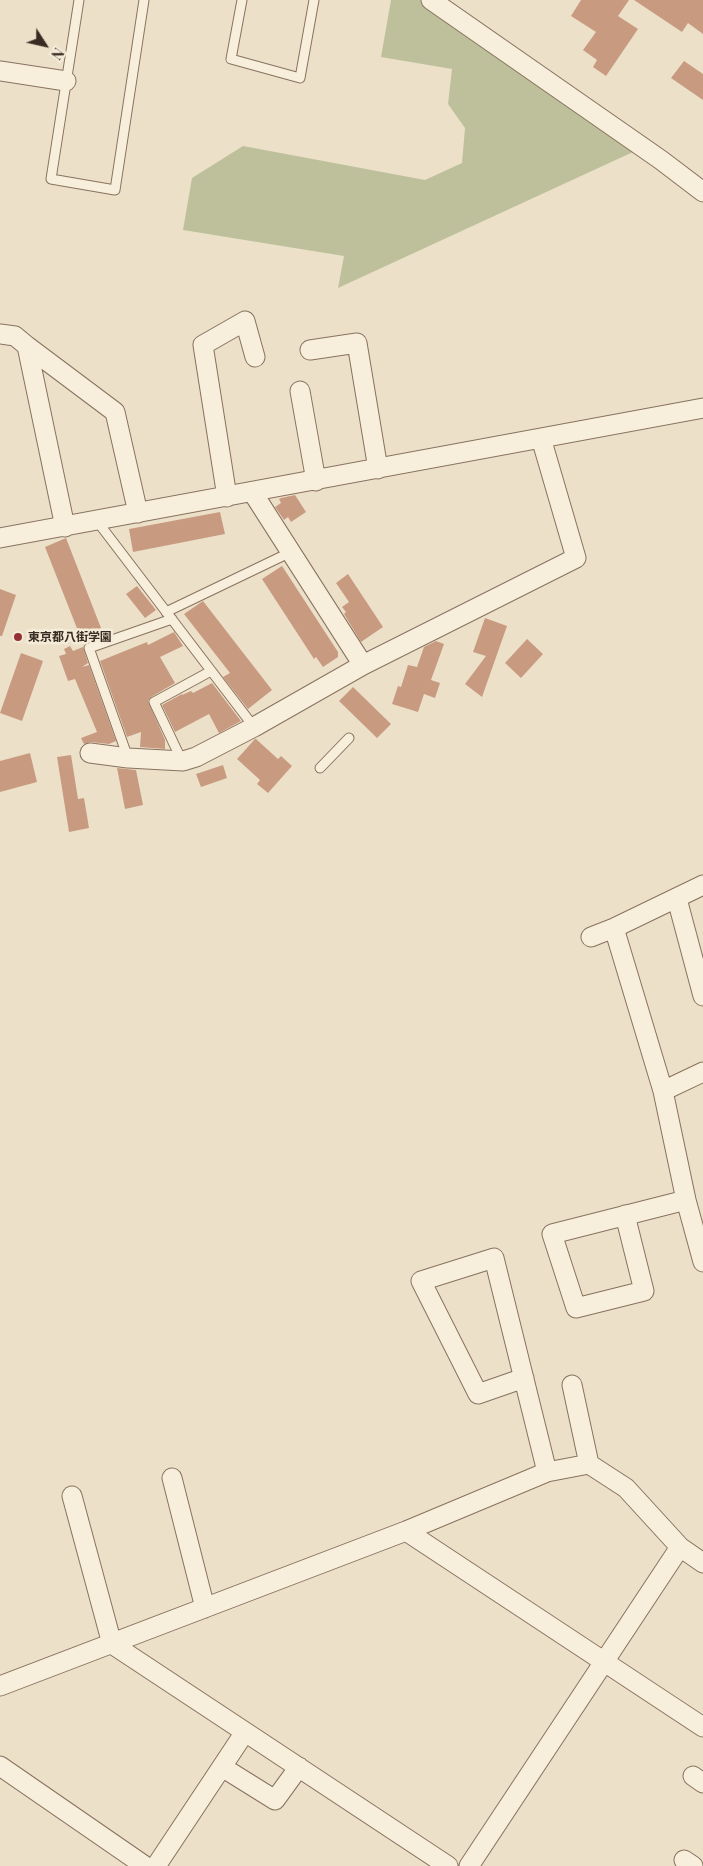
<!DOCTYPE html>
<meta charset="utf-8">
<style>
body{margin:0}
#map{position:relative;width:703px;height:1866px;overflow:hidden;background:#ece0c9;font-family:"Playfair Display",serif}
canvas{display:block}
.north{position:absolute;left:20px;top:20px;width:50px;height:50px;-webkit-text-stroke:4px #f4ebd8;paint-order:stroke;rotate:125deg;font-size:14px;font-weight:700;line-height:20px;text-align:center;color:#392b21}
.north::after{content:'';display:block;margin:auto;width:18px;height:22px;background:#392b21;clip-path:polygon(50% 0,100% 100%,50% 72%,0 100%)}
</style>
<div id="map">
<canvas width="703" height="1866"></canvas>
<div class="north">N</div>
</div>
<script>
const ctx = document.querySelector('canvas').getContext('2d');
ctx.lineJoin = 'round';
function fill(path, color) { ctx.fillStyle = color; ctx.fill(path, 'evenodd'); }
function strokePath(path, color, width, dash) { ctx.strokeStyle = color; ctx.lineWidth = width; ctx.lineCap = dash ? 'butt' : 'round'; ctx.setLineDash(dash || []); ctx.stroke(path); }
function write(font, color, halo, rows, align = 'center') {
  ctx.font = font + ' "Playfair Display","Noto Sans JP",serif'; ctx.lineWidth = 5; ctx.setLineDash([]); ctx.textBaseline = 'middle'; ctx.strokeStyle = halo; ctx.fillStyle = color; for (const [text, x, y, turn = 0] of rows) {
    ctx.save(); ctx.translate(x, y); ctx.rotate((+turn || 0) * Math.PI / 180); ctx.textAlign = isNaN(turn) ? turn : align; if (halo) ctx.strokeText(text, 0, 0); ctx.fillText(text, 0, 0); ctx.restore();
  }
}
fill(new Path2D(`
 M391 0H420L633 152 338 288 344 256 183 230 192 178 243 146 425 180 462 163 465 128 448 104 452 69 381 57Z`), '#bdc09b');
fill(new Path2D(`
 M581 0H629L618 16 638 29 606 76 593 67 597 60 583 50 596 32 571 16Z
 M634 0H703V34L688 23 682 32Z
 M684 61 703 74V100L671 78Z
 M295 495 306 512 291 522 288 517 284 520 275 507 281 503 279 499 281 498Z
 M220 512 225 534 133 552 129 529Z
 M66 538 101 628 80 636 45 547Z
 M282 566 338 652V657L323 667 316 657 314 659 262 579Z
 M348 574 383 627 361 642 344 614 346 612 342 607 349 602 336 583Z
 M137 586 156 610 145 618 126 594Z
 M0 589 16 595 2 636H0Z
 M203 601 272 690 248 709 223 677 230 673 184 614Z
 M485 618 507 626 482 697 465 684 486 656 473 652Z
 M174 632 183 646 160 657 175 683 151 697 148 701 165 740V749L140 747 141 732 127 737 100 661 147 642 148 645Z
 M527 639 543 654 521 678 505 663Z
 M436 641 444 644 431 680 440 683 435 698 424 694 418 712 392 704 398 686 401 687 408 665 417 667 424 647Z
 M70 646 73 651 83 647 88 663 82 667 89 665 116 741 109 744 91 742 84 744 81 738 97 732 75 679 68 681 59 656 66 654 64 649Z
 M21 653 43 661 22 721 0 713Z
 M212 683 241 721 219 733 209 714 175 732 162 705 182 694V695L191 691 193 693Z
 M353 687 391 724 377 738 339 701Z
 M255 739H256L278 759 281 756 292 766 268 793 257 784 260 780 237 759Z
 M30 753 37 782 0 792V761Z
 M71 755 78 799 84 798 89 828 69 832 57 757Z
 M223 765 227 778 201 787 196 774Z
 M117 768 136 770 143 805 125 809Z`), '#c89b81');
const service = new Path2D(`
 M79 0 51 179 115 190 144 0
 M242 0 231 59 300 78 314 0
 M97 521 254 727
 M166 612 291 552
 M128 758 89 648 172 619
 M182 761 154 702 211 671
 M320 768 349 738`);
const minor = new Path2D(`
 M431 0 661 160 703 192
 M0 71 66 81
 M0 334 15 336 27 346 65 527
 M27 346 115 412 138 513
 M310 350 357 343 378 469
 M300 391 316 481
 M253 493 363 665
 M227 497 203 345 245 321 255 357
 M0 538 703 408
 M90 753 128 758 183 761 196 757 254 727 363 665 576 558 541 438
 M677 899 703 996
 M614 928 663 1091 686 1200 703 1262
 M591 937 614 928 703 885
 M663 1091 703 1072
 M625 1215 644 1291 576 1308 552 1234 686 1200
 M524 1378 478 1394 421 1281 494 1258 547 1472
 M572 1385 589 1464
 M172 1478 205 1608
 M72 1496 112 1644 448 1866
 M406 1531 703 1727
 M0 1686 406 1531 547 1472 589 1464 626 1488 680 1547 703 1563
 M0 1766 145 1866
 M222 1767 275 1800 299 1767
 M693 1776 703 1783
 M684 1860 693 1866
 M156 1866 245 1732
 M469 1866 680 1547`);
strokePath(service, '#88725e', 11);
strokePath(minor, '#88725e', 21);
strokePath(service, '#f7eedc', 9);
strokePath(minor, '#f7eedc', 19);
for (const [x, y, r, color] of [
 [18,637,5,"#933137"]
]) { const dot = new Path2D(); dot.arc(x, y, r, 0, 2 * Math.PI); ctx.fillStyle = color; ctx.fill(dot); strokePath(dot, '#f4ebd8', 2); }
write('bold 12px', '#392b21', '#f4ebd8', [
 ["東京都八街学園",28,637]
], 'left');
</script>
